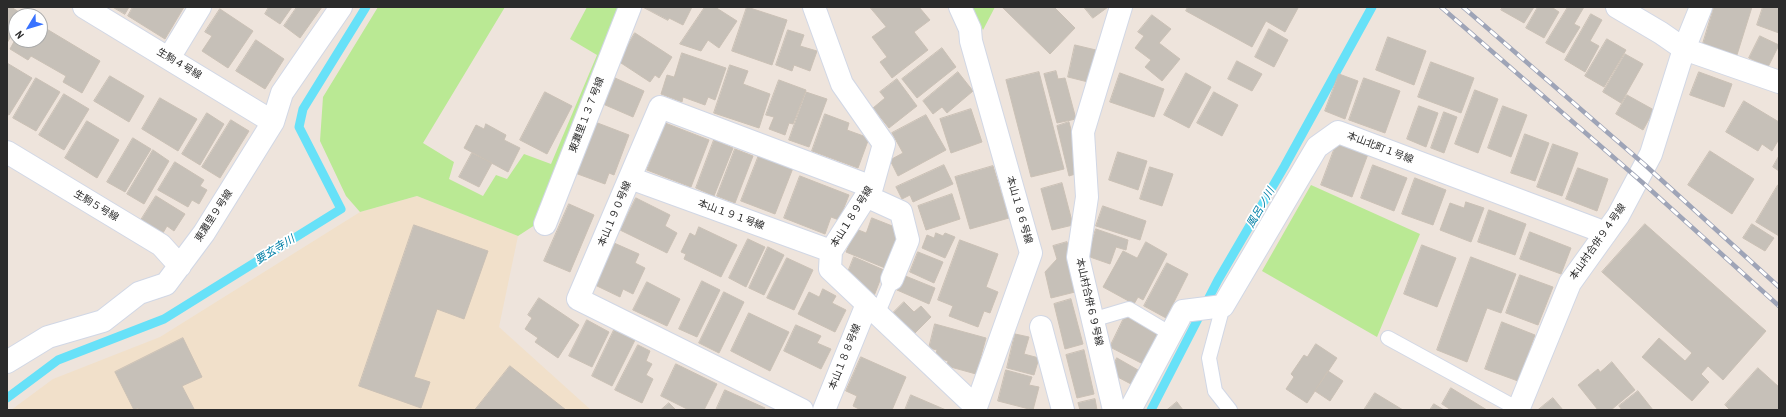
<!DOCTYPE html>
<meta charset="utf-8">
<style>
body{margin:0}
#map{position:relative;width:1786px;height:417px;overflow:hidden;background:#eee4dc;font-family:"Archivo Narrow",sans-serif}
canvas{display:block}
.frame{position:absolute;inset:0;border:8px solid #2b2b2b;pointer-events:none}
.north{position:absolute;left:8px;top:8px;width:40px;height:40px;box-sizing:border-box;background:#fff;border:1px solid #aaa;border-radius:50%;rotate:232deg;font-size:11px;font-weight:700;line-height:16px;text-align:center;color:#2b2b2b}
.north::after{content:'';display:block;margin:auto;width:14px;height:18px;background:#3872ff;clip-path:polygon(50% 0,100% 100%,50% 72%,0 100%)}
</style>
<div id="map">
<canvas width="1786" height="417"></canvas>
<div class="frame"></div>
<div class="north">N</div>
</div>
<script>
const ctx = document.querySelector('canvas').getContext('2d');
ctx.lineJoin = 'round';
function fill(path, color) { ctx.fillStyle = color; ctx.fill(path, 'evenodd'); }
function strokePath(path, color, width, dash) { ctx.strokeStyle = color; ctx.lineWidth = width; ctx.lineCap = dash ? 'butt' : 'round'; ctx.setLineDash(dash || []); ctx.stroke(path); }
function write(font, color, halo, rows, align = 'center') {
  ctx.font = font + ' "Archivo Narrow","Noto Sans JP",sans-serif'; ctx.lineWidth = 3.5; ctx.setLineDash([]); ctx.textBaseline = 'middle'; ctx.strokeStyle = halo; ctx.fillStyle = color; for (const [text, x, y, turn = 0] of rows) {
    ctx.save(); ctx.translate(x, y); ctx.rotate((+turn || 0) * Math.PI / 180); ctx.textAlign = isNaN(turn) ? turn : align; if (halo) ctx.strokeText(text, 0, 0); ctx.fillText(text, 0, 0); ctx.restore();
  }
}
fill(new Path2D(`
 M417 196 518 236 499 327 591 410H11L53 379 160 337 360 212Z`), '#f1e0ca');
fill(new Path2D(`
 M378 7H505L423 143 454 162 449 179 483 196 496 175 507 179 524 154 551 164 597 55 570 39 587 7H623L541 221 518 236 417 196 360 212 346 196 320 141 323 97Z
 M972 7H995L983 30Z
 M1311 185 1420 234 1377 337 1262 271Z`), '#bae994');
strokePath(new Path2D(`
 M7 398 58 360 164 319 341 209 299 127 303 109 366 7
 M1151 410 1218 280 1284 167 1372 7`), '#67e1f8', 9);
const building = new Path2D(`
 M7 7H11L24 15 23 16H16V28L7 43Z
 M113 7H129L125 14Z
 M133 7H184L165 39 128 16Z
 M269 7H292L280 24 265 14Z
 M297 7H322L300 38 284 26Z
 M643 7H692L683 25 669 18 668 20Z
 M705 7H715L737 21 719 48 708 40 701 51 680 44Z
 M747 7 787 20 772 65 732 51Z
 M870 7H919L930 20 914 32 928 50 892 78 880 62 887 57 872 37 886 27Z
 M1004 7H1054L1075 28 1050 54 1003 8Z
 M1084 7H1108L1093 18Z
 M1188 7H1297L1298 8 1285 32 1266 21 1252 47 1186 11Z
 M1503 7H1534L1524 23 1501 10Z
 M1538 7H1553V8L1559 12 1544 38 1526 28Z
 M1568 7H1584L1574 24 1580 27 1564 53 1546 43Z
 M1714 7H1752L1736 58 1702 47Z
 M1763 7H1779V33L1757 25Z
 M220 9 253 31 228 68 202 51 212 36 205 32Z
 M1591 14 1602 20 1590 41 1599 46 1585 72 1565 60Z
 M1152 15 1171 29 1159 43 1180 59 1162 81 1145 67 1151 60 1135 48 1144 36 1138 32Z
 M40 25 100 61 82 93 63 82 66 76 31 56 28 60 10 49 16 38V40H40Z
 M1269 29 1288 40 1274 67 1255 57Z
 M788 30 804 35 800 46 817 51 810 71 794 65 792 71 776 65Z
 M635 33 672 57 659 78 655 75 650 82 618 61Z
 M1760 36 1779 45 1768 67 1749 58Z
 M1388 37 1426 51 1414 85 1376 70Z
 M1607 39 1626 50 1604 87 1585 76Z
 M256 40 284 59 265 89 236 71Z
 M1075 45 1096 50 1088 82 1068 77Z
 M942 48 956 67 917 98 902 79Z
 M682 53 726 68 715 100 708 97 705 105 683 97 682 102 661 94 667 75 674 77Z
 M1625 54 1643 64 1621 103 1603 92Z
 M1237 61 1262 74 1252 91 1228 79Z
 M1431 62 1474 78 1461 113 1418 97Z
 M7 63 32 78 9 115 7 114Z
 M730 65 748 71 743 84 770 94 759 128 714 113Z
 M1056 71 1058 79 1065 78 1076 119 1057 123 1044 74Z
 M958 72 973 91 947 113 942 107 933 114 923 101Z
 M1039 72 1064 169 1031 177 1006 80Z
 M1699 72 1732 84 1724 107 1690 95Z
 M1120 73 1164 89 1154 117 1110 102Z
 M1186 73 1211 87 1189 128 1164 115Z
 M1339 74 1358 81 1345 119 1325 111Z
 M110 76 144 96 129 122 94 101Z
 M36 78 60 92 36 131 13 118Z
 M615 78 644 91 633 117 603 104Z
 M1364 78 1400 91 1385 133 1349 120Z
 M897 79 917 106 889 128 873 108 885 98 880 92Z
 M779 80 806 90 793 124 789 123 785 135 769 129 774 117 766 115Z
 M1475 90 1498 99 1478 153 1455 144Z
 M545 92 572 106 547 154 520 140Z
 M806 92 827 99 809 147 789 140Z
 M1214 92 1238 105 1222 136 1197 123Z
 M64 94 89 109 64 150 39 135Z
 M1627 95 1654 110 1643 130 1616 114Z
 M160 98 197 119 178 151 142 129Z
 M1744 101 1779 122V139L1772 151 1762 144 1758 151 1726 132Z
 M1419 106 1438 113 1426 147 1407 139Z
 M1503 106 1527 115 1511 157 1488 148Z
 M971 109 982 142 951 153 940 119Z
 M1444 112 1457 117 1444 153 1431 148Z
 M207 113 224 124 200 165 182 154Z
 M825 114 849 123 847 130 869 138 858 168 812 151Z
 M926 115 946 150 898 176 890 160 903 153 892 133Z
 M231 120 249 131 220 178 202 167Z
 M87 121 119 140 97 178 65 158Z
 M595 122 629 135 614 175 609 173 605 184 575 173Z
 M1069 122 1082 172 1069 176 1057 126Z
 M665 123 709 140 691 187 647 170Z
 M486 124 506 135 504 140 520 148 508 172 464 148 476 125 484 129Z
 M1525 134 1549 143 1535 181 1511 173Z
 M133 138 151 149 125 192 107 182Z
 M714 140 733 148 714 196 696 188Z
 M1337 142 1368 154 1352 197 1321 185Z
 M1553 144 1578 153 1562 196 1537 187Z
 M735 149 753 156 735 203 717 196Z
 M153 150 169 161 144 204 127 194Z
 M1710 151 1754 179 1732 214 1688 185Z
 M1118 152 1147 161 1138 190 1109 180Z
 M472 153 492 163 479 187 459 177Z
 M759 155 793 168 775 214 741 201Z
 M1779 156V171L1773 167Z
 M175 162 204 180 200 186 207 190 199 204 192 200 188 207 158 190Z
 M944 165 953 184 913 202 910 195 902 199 896 187Z
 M1373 165 1407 178 1394 211 1361 198Z
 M993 166 1009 218 970 229 955 177Z
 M1150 167 1173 174 1162 206 1140 199Z
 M1578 168 1608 179 1597 211 1566 199Z
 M800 176 849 195 839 220 831 217 825 234 784 218Z
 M1415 178 1446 190 1433 225 1402 214Z
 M1062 183 1073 225 1052 230 1041 189Z
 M1778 185H1779V236L1756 222Z
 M952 194 960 219 926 230 918 206Z
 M156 196 185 214 174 231 167 226 163 233 141 220Z
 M636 198 670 215 665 226 677 233 667 253 620 230Z
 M1466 202 1484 208 1471 242 1440 230 1450 203 1464 208Z
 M569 204 594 215 570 272 544 261Z
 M1103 206 1146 221 1140 240 1096 226Z
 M1489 210 1526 224 1515 255 1478 242Z
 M872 218 900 229 885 268 846 252 856 229 866 233Z
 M1645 224 1766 331 1723 380 1708 366 1701 374 1709 382 1692 401 1642 357 1659 338 1685 361 1692 353 1602 272Z
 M1752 224 1774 238 1765 251 1743 238Z
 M414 225 488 251 464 319 437 309 414 377 430 382 421 408 359 386Z
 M699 227 737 245 721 277 684 259 686 254 681 252 690 233 695 236Z
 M1096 229 1128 240 1126 250 1116 247 1110 264 1087 256Z
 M1530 232 1571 248 1561 274 1520 259Z
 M936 233 943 236 945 233 955 237 945 258 922 248 927 235 934 238Z
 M748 239 765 247 746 287 729 278Z
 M960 240 998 254 986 287 998 292 990 313 984 311 978 327 949 316 953 306 938 300Z
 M1067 242 1079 291 1051 298 1045 272 1057 259 1053 246Z
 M1146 242 1167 254 1143 300 1138 297 1134 304 1103 287 1123 251 1137 258Z
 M614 243 639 254 635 263 645 268 633 294 623 289 620 297 595 285Z
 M1422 245 1456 258 1437 307 1404 294Z
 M768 247 784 255 764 295 749 288Z
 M918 252 943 262 934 283 910 272Z
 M854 257 884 270 874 296 846 277Z
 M1471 257 1516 274 1501 313 1487 308 1467 362 1437 350Z
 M787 258 813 270 794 310 767 298Z
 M1167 263 1188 274 1166 318 1144 306Z
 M903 275 935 288 929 304 897 290Z
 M1520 275 1553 287 1538 325 1506 313Z
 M702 281 720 290 697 337 679 329Z
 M647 282 680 299 667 326 633 310Z
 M823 289 836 296 832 303 846 310 835 332 798 314 809 292 819 297Z
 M724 292 744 302 719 353 699 343Z
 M539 298 579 325 558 358 535 342 538 338 525 329 532 318 528 315Z
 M1071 299 1083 344 1065 349 1054 304Z
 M904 302 914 312 921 306 931 317 913 335 892 314Z
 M749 313 789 332 770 371 731 351Z
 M1125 316 1158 334 1143 364 1110 347Z
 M587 320 609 332 592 367 569 356Z
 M1502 322 1535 335 1518 381 1485 369Z
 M935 324 986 338 976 374 947 366 948 361 935 357 937 350 929 348Z
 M796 325 821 336 817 343 831 349 821 369 784 351Z
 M614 330 635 340 612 386 592 376Z
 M1015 334 1029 337 1024 354 1039 358 1034 375 1007 368Z
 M183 338 202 377 182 386 194 409 140 410 138 408 134 410 115 372Z
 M1316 344 1337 358 1307 403 1286 389 1294 377 1291 374 1304 355 1307 357Z
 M638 345 650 351 646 361 652 364 646 375 653 379 642 403 615 390Z
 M1084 350 1094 394 1077 398 1066 355Z
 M861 357 906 377 892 410H861L853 406 857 396 846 391Z
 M1117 358 1138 370 1131 384 1110 373Z
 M1612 362 1635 390 1611 410H1598L1578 385 1598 369 1600 372Z
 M676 364 717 384 704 410H689L661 396Z
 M510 366 566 410H475Z
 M1758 368 1779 387V410H1730L1725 405Z
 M1006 370 1032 377 1029 385 1039 387 1033 410 998 401Z
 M1328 371 1343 381 1330 401 1315 391Z
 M1451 388 1487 410H1451L1442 404Z
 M725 390 765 408 764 410H716Z
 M1638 391 1653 410H1622L1619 406Z
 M1375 393 1403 410H1364Z
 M911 395 946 410H905Z
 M1553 398 1563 410H1538Z
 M1095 399 1097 410H1080L1078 403Z
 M1177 402 1183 410H1167Z
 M669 403 676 410H661Z
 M1434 404 1444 410H1430Z`);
fill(building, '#c6c0b8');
strokePath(building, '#cac0b5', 1);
const lane = new Path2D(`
 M1223 306 1209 358 1215 391 1230 410
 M877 315 892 279
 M1092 320 1129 309 1171 334
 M1388 338 1518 409`);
const street = new Path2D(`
 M84 7 273 122
 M814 7 842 84 884 144 872 187 831 251 830 269 976 407
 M960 7 970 29 971 41 1031 253 975 410
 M1617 7 1661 33 1684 49 1779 82
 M169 58 200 7
 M7 152 161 245 180 266
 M630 178 831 251
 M866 196 901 212 908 240 892 279
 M545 224 630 7
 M1041 327 1063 410
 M7 362 48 337 103 321 139 293 166 284 204 233 273 122 282 93 341 7
 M802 410 578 299 660 107 872 187
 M824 410 867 304
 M1114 410 1078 257 1087 197 1083 132 1121 7
 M1130 410 1183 311 1223 306 1317 147 1338 132 1606 233
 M1518 410 1570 283 1618 216 1651 154 1684 49 1701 7`);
strokePath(lane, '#d1d7e5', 16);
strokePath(street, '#d1d7e5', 24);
strokePath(lane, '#fff', 14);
strokePath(street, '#fff', 22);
const rail = new Path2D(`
 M1441 7 1643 183 1779 306
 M1463 7 1645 165 1779 287`);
strokePath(rail, '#9ea4b7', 4.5);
strokePath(rail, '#fff', 3, [9]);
write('10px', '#2b2b2b', '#fff', [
 ["生駒４号線",179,64,31],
 ["東灘里１３７号線",587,115,-69],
 ["本山北町１号線",1380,148,21],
 ["生駒５号線",96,206,31],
 ["本山１８６号線",1019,210,74],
 ["本山１９０号線",615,214,-67],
 ["本山１９１号線",731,215,20],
 ["東灘里９号線",214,216,-57],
 ["本山１８９号線",852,217,-58],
 ["本山村合併９４号線",1598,242,-55],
 ["本山村合併６９号線",1089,302,77],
 ["本山１８８号線",845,357,-68]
]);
write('italic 11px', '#0380a7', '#fff', [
 ["風呂ノ川",1261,208,-60],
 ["要玄寺川",275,250,-32]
]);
</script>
